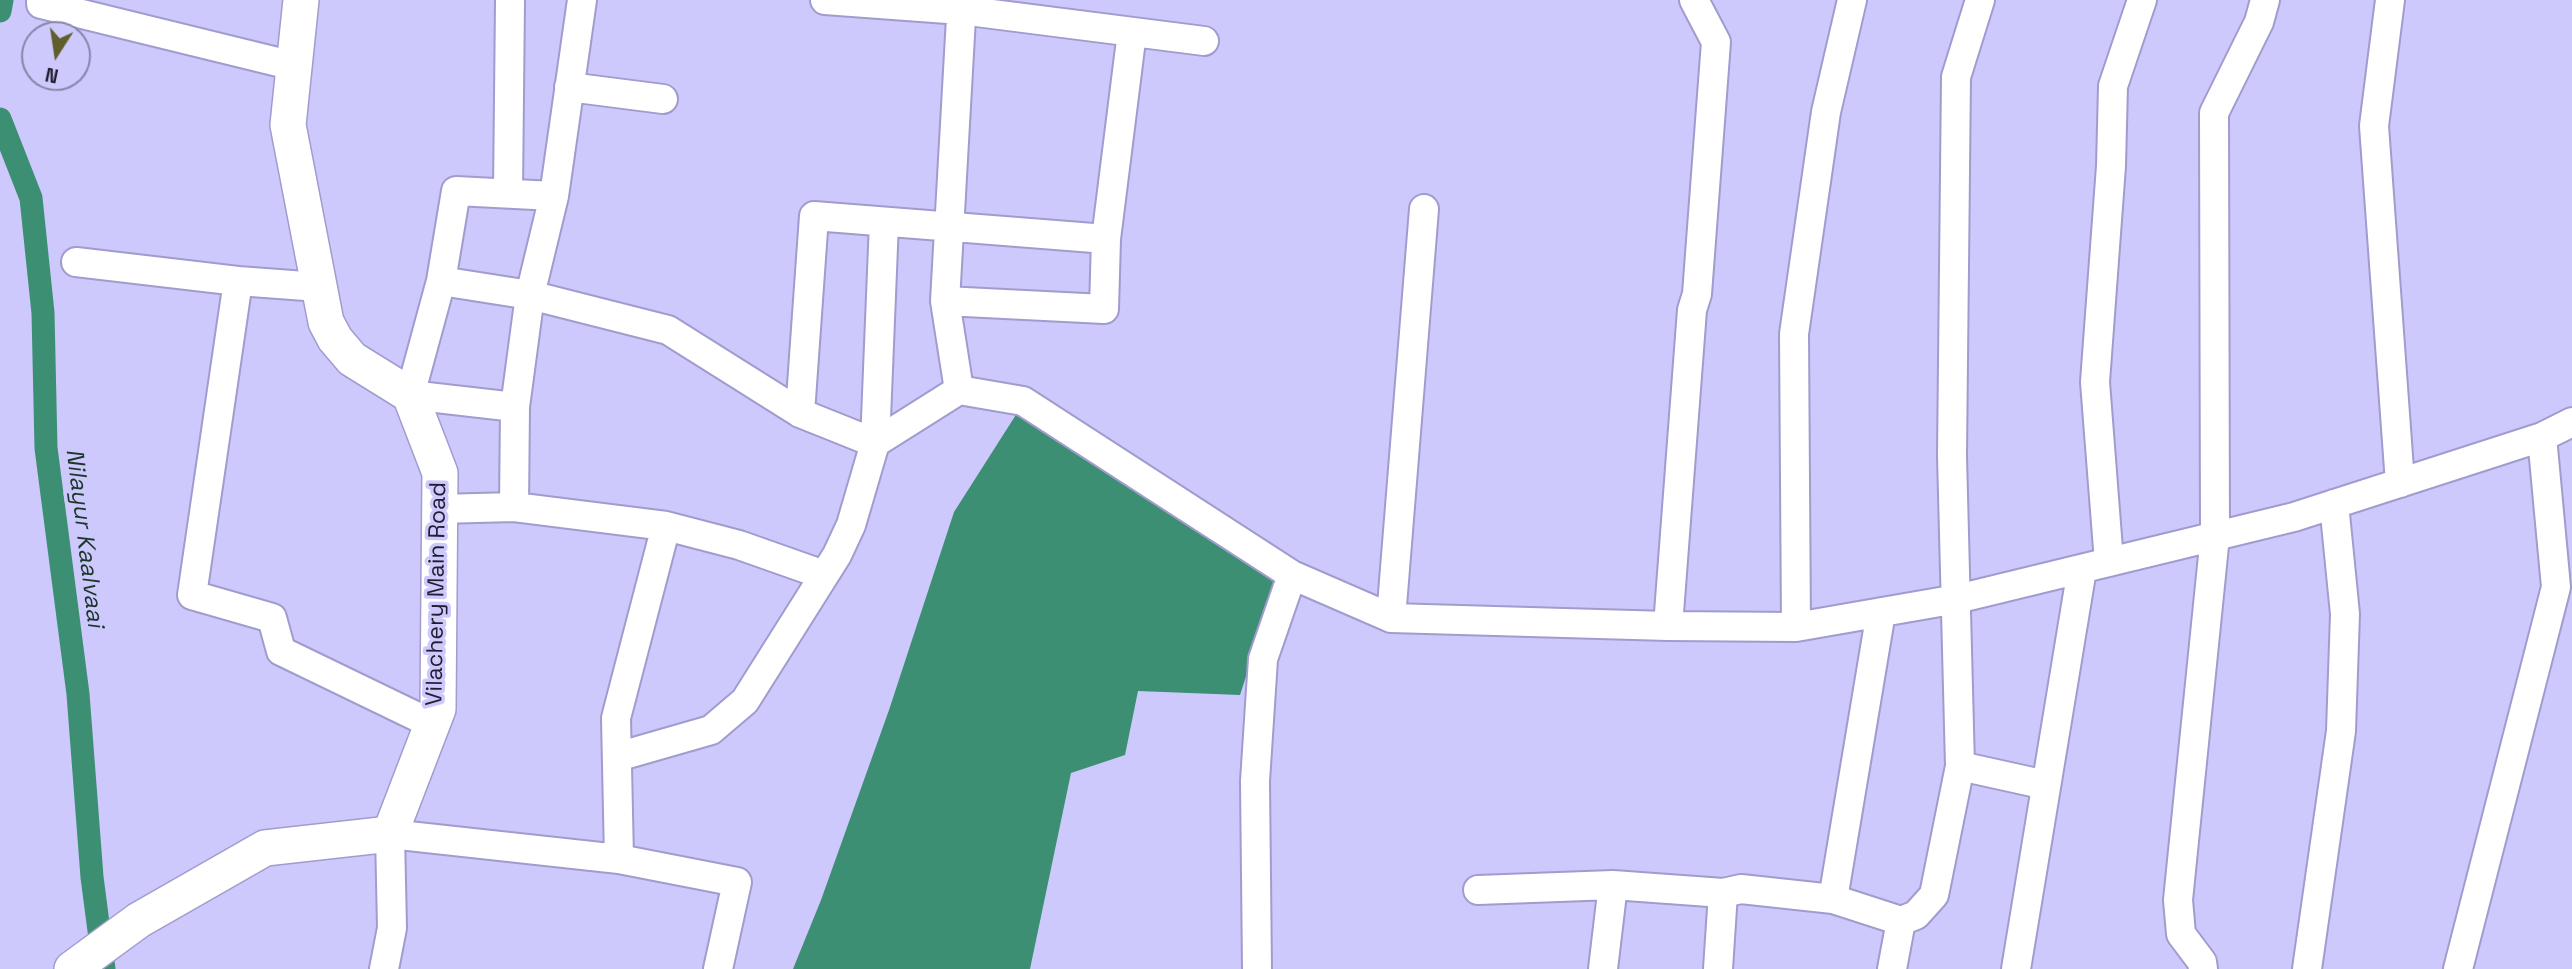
<!DOCTYPE html>
<html>
<head>
<meta charset="utf-8">
<style>
  body { margin:0 }
  #map { position:relative; width:2572px; height:969px; overflow:hidden; background:#cdc9fd; font-family:"Space Grotesk",sans-serif }
  canvas { display:block }
  .north { position:absolute; left:21px; top:21px; width:70px; height:70px; box-sizing:border-box; background:#cdc9fd; border:2px solid #8885ab; border-radius:50%; rotate:192deg; font-size:19px; font-weight:700; line-height:28px; text-align:center; color:#201e31 }
  .north::after { content:''; display:block; margin:auto; width:24px; height:32px; background:#605f2c; clip-path:polygon(50% 0,100% 100%,50% 72%,0 100%) }
</style>
</head>
<body>
<div id="map">
<canvas width="2572" height="969"></canvas>
<div class="north">N</div>
</div>
<script>
const ctx = document.querySelector('canvas').getContext('2d');
ctx.lineJoin = 'round';
function paint(path, color) { ctx.fillStyle = color; ctx.fill(path, 'evenodd'); }
function trace(path, color, width, dash) { ctx.strokeStyle = color; ctx.lineWidth = width; ctx.lineCap = dash ? 'butt' : 'round'; ctx.setLineDash(dash || []); ctx.stroke(path); }
function write(font, color, halo, rows, align = 'center') {
  ctx.font = font + ' "Space Grotesk",sans-serif'; ctx.lineWidth = 7; ctx.setLineDash([]); ctx.textBaseline = 'middle'; ctx.strokeStyle = halo; ctx.fillStyle = color; for (const [text, x, y, turn = 0] of rows) {
    ctx.save(); ctx.translate(x, y); ctx.rotate((+turn || 0) * Math.PI / 180); ctx.textAlign = isNaN(turn) ? turn : align; if (halo) ctx.strokeText(text, 0, 0); ctx.fillText(text, 0, 0); ctx.restore();
  }
}
const water = new Path2D(`
  M1019,410l260,165 -39,120 -102,-4 -13,64 -54,18 -41,196h-237l28,-69 68,-190 65,-198z`);
const canal = new Path2D(`
  M0,11l2,-11
  M0,119l31,79 12,115 3,135 32,246 14,183 12,92`);
const minor = new Path2D(`
  M41,0v4l253,62
  M582,0l-28,196 -24,99 -15,112 -105,-12 31,-114 89,14 138,35 132,83 75,30 84,-53
  M825,0l136,10 243,31
  M962,0l-17,301 14,89 64,11 269,174 99,43 277,8 128,1 161,-28 337,-82 248,-80 30,-15
  M2390,0l-16,126 26,357
  M569,87l94,12
  M508,193l2,-193
  M1106,239l26,-207
  M76,262l162,19 81,6
  M238,281l-46,314 80,23 9,33 151,73
  M441,281l15,-90 98,5
  M800,413l14,-197 292,23 -2,70 -159,-8
  M514,507l1,-100
  M666,526l73,19 85,30
  M2109,562l-14,-180 16,-216 2,-80 29,-86
  M1391,618l33,-409
  M1668,626l24,-316 5,-16 19,-252 -22,-42
  M1796,627l-2,-293 32,-222 26,-112
  M617,757l94,-27 34,-29 92,-146 14,-30 24,-82 9,-221
  M1960,766l86,19
  M619,859l118,23 -19,87
  M1478,890l135,-5 110,8 18,-4 92,10 68,22 15,-6 18,-20 26,-129 -8,-310 4,-379 24,-77
  M1833,899l48,-287
  M384,969l8,-41 -2,-94 229,25 -3,-141 50,-192 -152,-19 -75,2
  M1257,969l-2,-188 8,-122 29,-84
  M1603,969l10,-84
  M1718,969l5,-76
  M1892,969l9,-48
  M2016,969l66,-400
  M2203,969l-1,-7 -21,-28 -3,-34 37,-364 -1,-423 45,-91 6,-22
  M2307,969l34,-238 4,-117 -11,-110
  M2458,969l98,-382 -14,-150`);
const major = new Path2D(`
  M72,969l67,-49 126,-72 125,-14 48,-125 2,-236 -30,-78 -58,-36 -17,-20 -9,-17 -38,-197 13,-125`);
const streetNames = [
  ["Vilachery Main Road",437,594,-89]
];
const waterNames = [
  ["Nilayur Kaalvaai",84,538,83]
];
paint(water, '#3c8f73');
trace(canal, '#3c8f73', 23);
trace(minor, '#a09ccd', 32);
trace(major, '#a09ccd', 38);
trace(minor, '#fff', 28);
trace(major, '#fff', 35);
write('23px', '#201e31', '#cdc9fd', streetNames);
write('italic 24px', '#1c362c', '#cdc9fd', waterNames);
</script>
</body>
</html>
